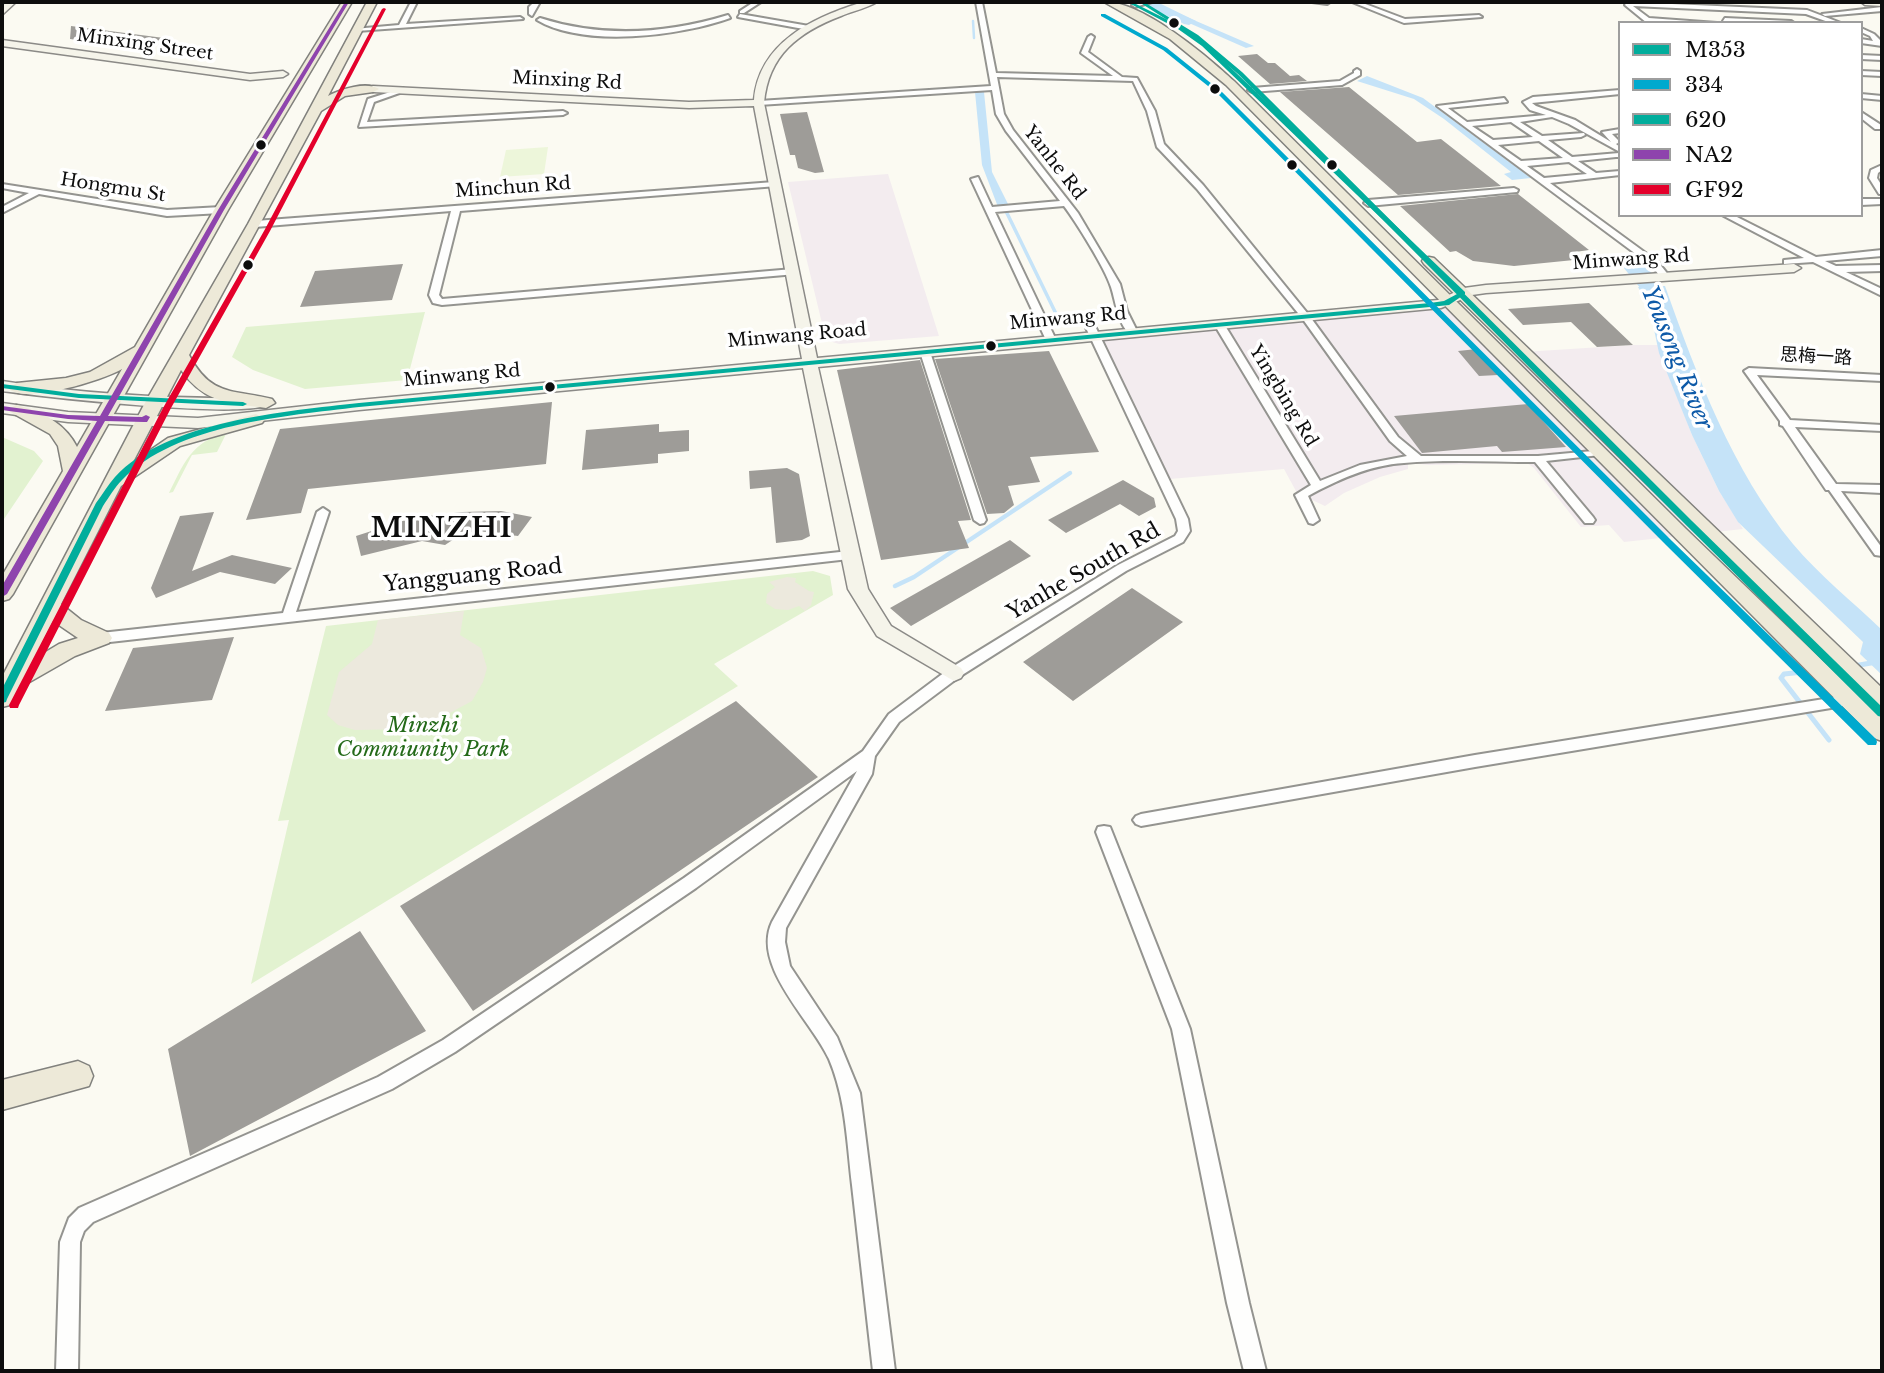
<!DOCTYPE html>
<html>
<head>
<meta charset="utf-8">
<style>
  body { margin:0 }
  #map { position:relative; width:1884px; height:1373px; overflow:hidden; background:#fbfaf2; font-family:"Libre Baskerville",serif }
  canvas { display:block }
  .frame { position:absolute; inset:0; border:4px solid #0d0d0d; pointer-events:none }
  .legend { position:absolute; left:1618px; top:21px; width:245px; height:196px; box-sizing:border-box; background:#fff; border:2px solid #9e9e9e; margin:0; padding:9px 12px; list-style:none; font-size:21px; color:#0d0d0d }
  .legend li { display:flex; align-items:center; gap:14px; height:35px }
  .legend b { width:35px; border:2px solid #9e9e9e }
</style>
</head>
<body>
<div id="map">
<canvas width="1884" height="1373"></canvas>
<div class="frame"></div>
<ul class="legend">
<li><b style="height:9px;background:#01ad9c"></b>M353</li>
<li><b style="height:9px;background:#00a9ce"></b>334</li>
<li><b style="height:9px;background:#01ad9c"></b>620</li>
<li><b style="height:9px;background:#8e44ad"></b>NA2</li>
<li><b style="height:9px;background:#e4002b"></b>GF92</li>
</ul>
</div>
<script>
const ctx = document.querySelector('canvas').getContext('2d');
ctx.lineJoin = 'round';
function paint(path, color) { ctx.fillStyle = color; ctx.fill(path, 'evenodd'); }
function trace(path, color, width, dash) { ctx.strokeStyle = color; ctx.lineWidth = width; ctx.lineCap = dash ? 'butt' : 'round'; ctx.setLineDash(dash || []); ctx.stroke(path); }
function write(font, color, halo, rows, align = 'center') {
  ctx.font = font + ' "Libre Baskerville","Noto Sans SC",serif'; ctx.lineWidth = 7; ctx.setLineDash([]); ctx.textBaseline = 'middle'; ctx.strokeStyle = halo; ctx.fillStyle = color; for (const [text, x, y, turn = 0] of rows) {
    ctx.save(); ctx.translate(x, y); ctx.rotate((+turn || 0) * Math.PI / 180); ctx.textAlign = isNaN(turn) ? turn : align; if (halo) ctx.strokeText(text, 0, 0); ctx.fillText(text, 0, 0); ctx.restore();
  }
}
const industrial = new Path2D(`
  M888,174l51,162 -100,8 -13,-4 -38,-158z
  M1449,305l43,49 141,-9h25l34,90 27,56 24,38 -119,13 -15,-17 -28,2 -47,-59 -7,-5 -98,2 -21,-2v6l-28,8 -36,16 -19,13 -28,-13 -13,-24 -114,10 -68,-141z`);
const green = new Path2D(`
  M425,312l-18,68 -102,9 -52,-19 -21,-13 14,-30z
  M226,434l-9,18 -25,3 -19,37 -4,1c14,-28 23,-53 57,-59z
  M2,437l32,14 9,10 -41,61z
  M813,571l17,5 3,19 -119,69 24,22 -487,298 38,-164 -11,1 48,-195z`);
const pitch = new Path2D(`
  M548,147l-4,27 -44,3 6,-27z`);
const plaza = new Path2D(`
  M787,577l9,1 -1,4 14,9 5,1 -3,13 -6,6 -6,-5 -11,4 -13,-1 -9,-6 1,-9 8,-7 -6,-5z
  M464,611l-4,24 21,13 6,20 -4,14 -11,19 -39,21 -26,7 -52,1 -17,-5 -11,-10 12,-43 33,-28 6,-24z`);
const water = new Path2D(`
  M1148,5h11l95,41 -8,2z
  M1367,76l56,22 108,80 -19,2 -8,-6 7,-2 -67,-53 -30,-20 -57,-18z
  M975,92h9l8,80 17,34 -11,1 -16,-42z
  M1665,286c32,90 67,184 128,258 26,31 60,58 89,86v45l-22,-21 3,-12 -125,-120 -19,-31 -27,-56 -33,-82 -10,-47 -11,-19z`);
const streamFar3 = new Path2D(`
  M973,21l1,17`);
const streamFar2 = new Path2D(`
  M1004,207l57,117`);
const streamFar1 = new Path2D(`
  M895,586l19,-9 156,-104`);
const stream = new Path2D(`
  M1854,666l28,-5
  M1813,671l-29,3 -3,4 48,62`);
const river = new Path2D(`
  M1139,2h18l39,19 -7,4 -5,-1z
  M1629,256c26,6 39,48 48,70l-3,5h-16l-3,-5 -14,-37 -22,-27 3,-4z`);
const building = new Path2D(`
  M71,26l93,12 -25,11 -69,-10z
  M1257,54l11,9h7l15,13 9,-1 8,6 -37,3 -32,-28z
  M1349,87l68,55 24,-3 60,47 -103,9 -118,-103z
  M807,112l17,60 -9,1 -17,-5 -3,-13h-5l-10,-41z
  M1518,194l71,56 -14,2 9,7 -70,7 -41,-5 -17,-10 -6,1 -50,-46z
  M403,264l-11,36 -92,7 15,-36z
  M1589,303l44,42 -36,2 -26,-25 -48,3 -15,-16z
  M1477,349l21,26 -19,1 -21,-25z
  M1049,351l50,101 -69,5 10,25 -32,4 6,19 -10,8 -17,1 -52,-155z
  M920,360l51,160 -13,1 11,27 -88,12 -44,-190z
  M552,402l-6,62 -238,25 -7,24 -55,7 34,-91z
  M1528,404l38,43 -64,5 -5,-6 -75,7 -28,-37z
  M659,424v8l30,-2v21l-31,3v9l-76,7 4,-40z
  M787,468l12,6 11,62 -8,4 -26,3 -5,-56 -21,2 -1,-18z
  M1123,480l31,18 2,9 -17,9 -19,-12 -54,29 -18,-13z
  M501,511l31,6 -14,19 -40,-5 -15,2 -18,12 -23,-4 -61,15 -5,-20 56,-18 50,-6z
  M214,512l-22,59 40,-16 60,13 -17,16 -55,-12 -64,26 -5,-10 29,-72z
  M1010,540l21,16 -120,70 -21,-18z
  M1132,588l51,34 -110,79 -50,-39z
  M234,637l-22,63 -107,11 28,-63z
  M736,701l82,76 -345,234 -73,-105z
  M360,931l66,100 -236,125 -22,-107z`);
const street = new Path2D(`
  M411,2h6l-11,22 114,-7 3,2 -166,12 -3,-2 45,-4z
  M534,2h6l-8,14 -3,-2v-7z
  M754,2h7l-17,11h-4v-2z
  M976,2h6l14,71 117,3 -32,-23 7,-16 3,-2 3,2 -6,15 34,25 15,1 18,33 9,33 39,41 105,129 90,123 23,19h117l66,-6 2,2 -6,3 -54,6 47,56 2,3 -2,3h-8l-50,-61c-43,0 -88,-3 -131,1 -34,2 -67,17 -96,33l11,24 -6,4 -4,-1 -14,-28 16,-10 -97,-161 2,-2 8,2 96,157 40,-16 47,-9 -17,-15 -88,-123 -105,-129 -40,-42 -10,-36 -14,-30 -136,-4 7,37 9,16 65,83 42,71 7,27 11,22 -5,3c-15,-8 -17,-34 -22,-49 -6,-19 -35,-65 -47,-81l-69,6 61,128 -5,3 -5,-3 -75,-161 7,-2 14,30 68,-6 -54,-70 -10,-17 -4,-24 -233,15 -4,-2 4,-2 232,-15z
  M1142,2h10l-17,5 -3,-2z
  M1312,2h18l-3,2z
  M1352,2h8l45,17 74,-4 3,2 -78,6z
  M1627,2l180,8 34,13h-10l-25,-9 -173,-8 16,12 68,5h-70l-22,-18z
  M1882,7v4l-57,5 -3,-2z
  M740,14l69,12 3,2 -3,2 -71,-13z
  M728,15l2,3c-50,18 -146,30 -193,2l3,-2c63,20 125,16 188,-3z
  M1725,18l66,3 3,2 -71,-2z
  M1861,28l13,6 8,8v4l-21,-3v-4l12,2 -3,-5 -9,-4z
  M1861,55l21,1v4l-21,-1z
  M1357,69l3,2v4l-18,10 -90,7 -4,-2 4,-2 88,-7 14,-8v-2z
  M1861,71l21,1v4l-21,-1z
  M403,88l2,3 -31,11 -7,20 196,-11 4,2 -4,2 -204,12 9,-28z
  M1620,90v4l-88,9 4,3 39,14 36,22 -9,-10 18,-3v4l-8,1 8,8 -4,2 4,3v5l-51,-28 -17,-7 -32,5 22,14 42,-3 1,2 -4,2 -33,3 24,17 47,-4v4h-3l-38,4 18,12 24,-2v4l-70,8 108,79 12,15 -5,3 -3,-1 -10,-13 -215,-160 67,-8 3,4 -59,6 19,14 79,-7 -16,-5 -7,-8 10,-5zM1511,122l22,15 -40,3 -21,-14zM1539,141l24,17 -42,3 -23,-16zM1569,162l18,12 -43,4 -17,-12z
  M1861,94l21,2v4l-21,-2z
  M1861,112l20,13v4h-6l-14,-11z
  M1882,165v5l-4,3 -1,5 5,8v8h-3l-10,-16 2,-8z
  M774,182h3v4l-317,25 -21,84 3,4 351,-30 3,1v4l-354,31 -9,-2 -4,-8 22,-84 -196,16 -4,-3 4,-3z
  M2,184l165,26 54,-3 4,3 -4,3 -54,3 -128,-22 -37,19v-6l27,-14 -27,-5z
  M1514,188l4,2 -1,2 -149,14 -4,-3 4,-3z
  M1861,199h21v5l-21,1z
  M1722,215h11l83,42 66,-7v6l-57,5 11,5 46,-1v6l-36,1 36,17v7l-69,-34 -29,2v-4l20,-2z
  M1088,326l8,2 92,191 2,12 -7,11 -57,29 -167,106 -60,45 -24,34 -3,18 -86,154 -1,14 5,24 47,71 23,56 35,278h-22c-7,-62 -14,-124 -21,-186 -5,-42 -6,-86 -23,-126 -17,-38 -78,-93 -57,-137l85,-151 -161,117 -241,164 -63,37 -299,133 -9,9 -4,11 -2,129h-22l4,-129 9,-24 10,-10 299,-131 65,-37 241,-162 179,-127 26,-37 60,-45 169,-104 57,-29 3,-5 -2,-12 -90,-191z
  M925,349l5,3 56,168 -2,3 -4,1 -6,-4 -54,-168z
  M1749,368l133,7v6l-125,-6 33,45 92,5v6l-87,-4 41,57 46,1v8l-41,-2 41,57v8l-7,-1 -46,-65h-3l-43,-64 -3,-1v-4l-36,-50z
  M323,508l6,4 -33,100 553,-61 6,4 -6,4 -748,84 -7,-5 7,-5 182,-20 34,-101z
  M1849,695l7,5 -7,5 -374,62 -334,59 -5,-2 -3,-4 3,-4 5,-2 334,-59z
  M1104,826l6,1 2,5 78,197 59,274 17,68h-22l-17,-68 -55,-274 -76,-197 2,-5z`);
const secondary = new Path2D(`
  M6,2h10l-14,13v-8z
  M863,2h14c-10,6 -24,9 -36,14 -42,16 -73,39 -77,87l53,255 621,-58 26,-12 22,-3 308,-21 7,4 -7,4 -308,21 -14,2 -31,13 -623,59 50,222 23,37 70,42 3,5 -3,5 -7,3 -77,-45 -29,-47 -45,-221 -444,42 -161,18 -130,-6 -66,-9v-10l66,9 130,6 161,-18 443,-41 -48,-253 -65,2 -316,-16 -5,-3 5,-3 316,16 65,-2c5,-58 60,-83 109,-98z
  M1861,2h21v4l-17,-1z
  M2,40l248,34 33,-3 5,3 -5,3 -33,3 -248,-34z
  M2,381c87,14 173,18 261,17l8,5c-18,18 -233,-7 -269,-12z`);
const primary = new Path2D(`
  M342,2h10l-124,208 -215,384 -4,5 -7,2v-25l61,-105 -5,-25 -8,-12 -43,-24 9,-5c25,6 49,18 61,42l45,-78c-19,11 -98,36 -114,19l9,-5 49,-5 24,-6 45,-25 79,-137z
  M367,2h10l-49,94c12,-7 39,-15 51,-7l-6,3 -28,4 -24,15 -132,244c22,42 43,34 83,44l3,4 -9,5c-37,-5 -62,-5 -85,-38l-48,92 35,-24 88,-24 9,5 -3,4 -82,23 -59,40 -60,118 20,16 28,13 3,5 -3,5 -34,13 -56,32 -9,17 -8,2v-30l144,-276 102,-177zM53,621l25,17 -19,6 -25,15z
  M1104,2c37,-2 103,54 130,79l452,448 196,189v23l-8,-3 -648,-653 -56,-46z
  M1429,257l5,1 448,430v22l-8,-2 -450,-444 -2,-3 2,-3z
  M78,1061l11,5 4,10 -4,10 -87,24v-30z`);
const bus1 = new Path2D(`
  M1127,2h5l50,25 24,17 259,248v2l-16,11 -19,2 -1071,100c-73,9 -183,17 -237,73 -7,7 -13,17 -19,26l-96,193 -1,3 -4,1v-14l94,-186c6,-8 12,-18 19,-26 51,-56 172,-66 244,-74l1071,-100 14,-2 15,-8 -257,-247 -24,-17z
  M2,384l77,10 164,8 4,2 -4,2 -164,-8 -77,-10z`);
const bus2 = new Path2D(`
  M1101,14h4l62,34 55,44 450,449 204,198 1,3 -1,3h-8l-202,-200 -448,-451 -55,-44 -62,-34z`);
const bus3 = new Path2D(`
  M1139,2h5l54,33 44,37 450,449 190,186v10l-4,-1 -192,-191 -448,-451 -44,-37z`);
const bus4 = new Path2D(`
  M345,2h4l-125,208 -116,206 34,1 4,-2 4,2 -3,5h-3l-39,-1 -98,173 -5,3v-11l95,-165 -29,-2 -66,-9v-4l66,9 32,1 118,-206z`);
const bus5 = new Path2D(`
  M384,8l2,1 -116,222 -99,177 -152,297 -1,3h-8l-1,-3 154,-297 101,-177 118,-222z`);
const markers = [
  [1174,23,6,"#0d0d0d"],
  [1215,89,6,"#0d0d0d"],
  [261,145,6,"#0d0d0d"],
  [1292,165,6,"#0d0d0d"],
  [1332,165,6,"#0d0d0d"],
  [248,265,6,"#0d0d0d"],
  [991,346,6,"#0d0d0d"],
  [550,387,6,"#0d0d0d"]
];
const farStreetnames = [
  ["Minxing Street",145,45,8],
  ["Minxing Rd",567,81,3],
  ["Yanhe Rd",1054,163,52],
  ["Hongmu St",113,188,9],
  ["Minchun Rd",513,188,-4],
  ["Minwang Rd",1631,260,-4],
  ["Minwang Rd",1068,319,-5],
  ["Minwang Road",797,336,-5],
  ["思梅一路",1816,357,3],
  ["Minwang Rd",462,376,-5],
  ["Yingbing Rd",1283,396,59]
];
const streetNames = [
  ["Yanhe South Rd",1084,572,-30],
  ["Yangguang Road",473,576,-6]
];
const parkNames = [
  ["Minzhi",423,726],
  ["Commiunity Park",423,750]
];
const waterNames = [
  ["Yousong River",1676,358,68]
];
const districtNames = [
  ["MINZHI",442,529]
];
paint(industrial, '#f3ecef');
paint(green, '#e2f2d0');
paint(pitch, '#edf6da');
paint(plaza, '#ece9dd');
paint(water, '#c5e3f8');
trace(streamFar3, '#c5e3f8', 2.5);
trace(streamFar2, '#c5e3f8', 3.5);
trace(streamFar1, '#c5e3f8', 4.5);
trace(stream, '#c5e3f8', 5);
paint(river, '#c5e3f8');
paint(building, '#9e9c98');
trace(street, '#949490', 4);
trace(secondary, '#8b8a87', 3);
trace(primary, '#81817d', 3);
paint(street, '#fefefd');
paint(secondary, '#f5f4ea');
paint(primary, '#ede9d8');
paint(bus1, '#01ad9c');
paint(bus2, '#00a9ce');
paint(bus3, '#01ad9c');
paint(bus4, '#8e44ad');
paint(bus5, '#e4002b');
for (const [x, y, r, color] of markers) { const dot = new Path2D(); dot.arc(x, y, r, 0, 2 * Math.PI); ctx.fillStyle = color; ctx.fill(dot); trace(dot, '#fff', 2.5); }
write('18px', '#0d0d0d', '#fff', farStreetnames);
write('21px', '#0d0d0d', '#fff', streetNames);
write('italic 21px', '#246a19', '#fff', parkNames);
write('italic 23px', '#0e5aa8', '#fff', waterNames);
ctx.letterSpacing = '2px';
write('bold 28px', '#0d0d0d', '#fff', districtNames);
ctx.letterSpacing = '0px';
</script>
</body>
</html>
